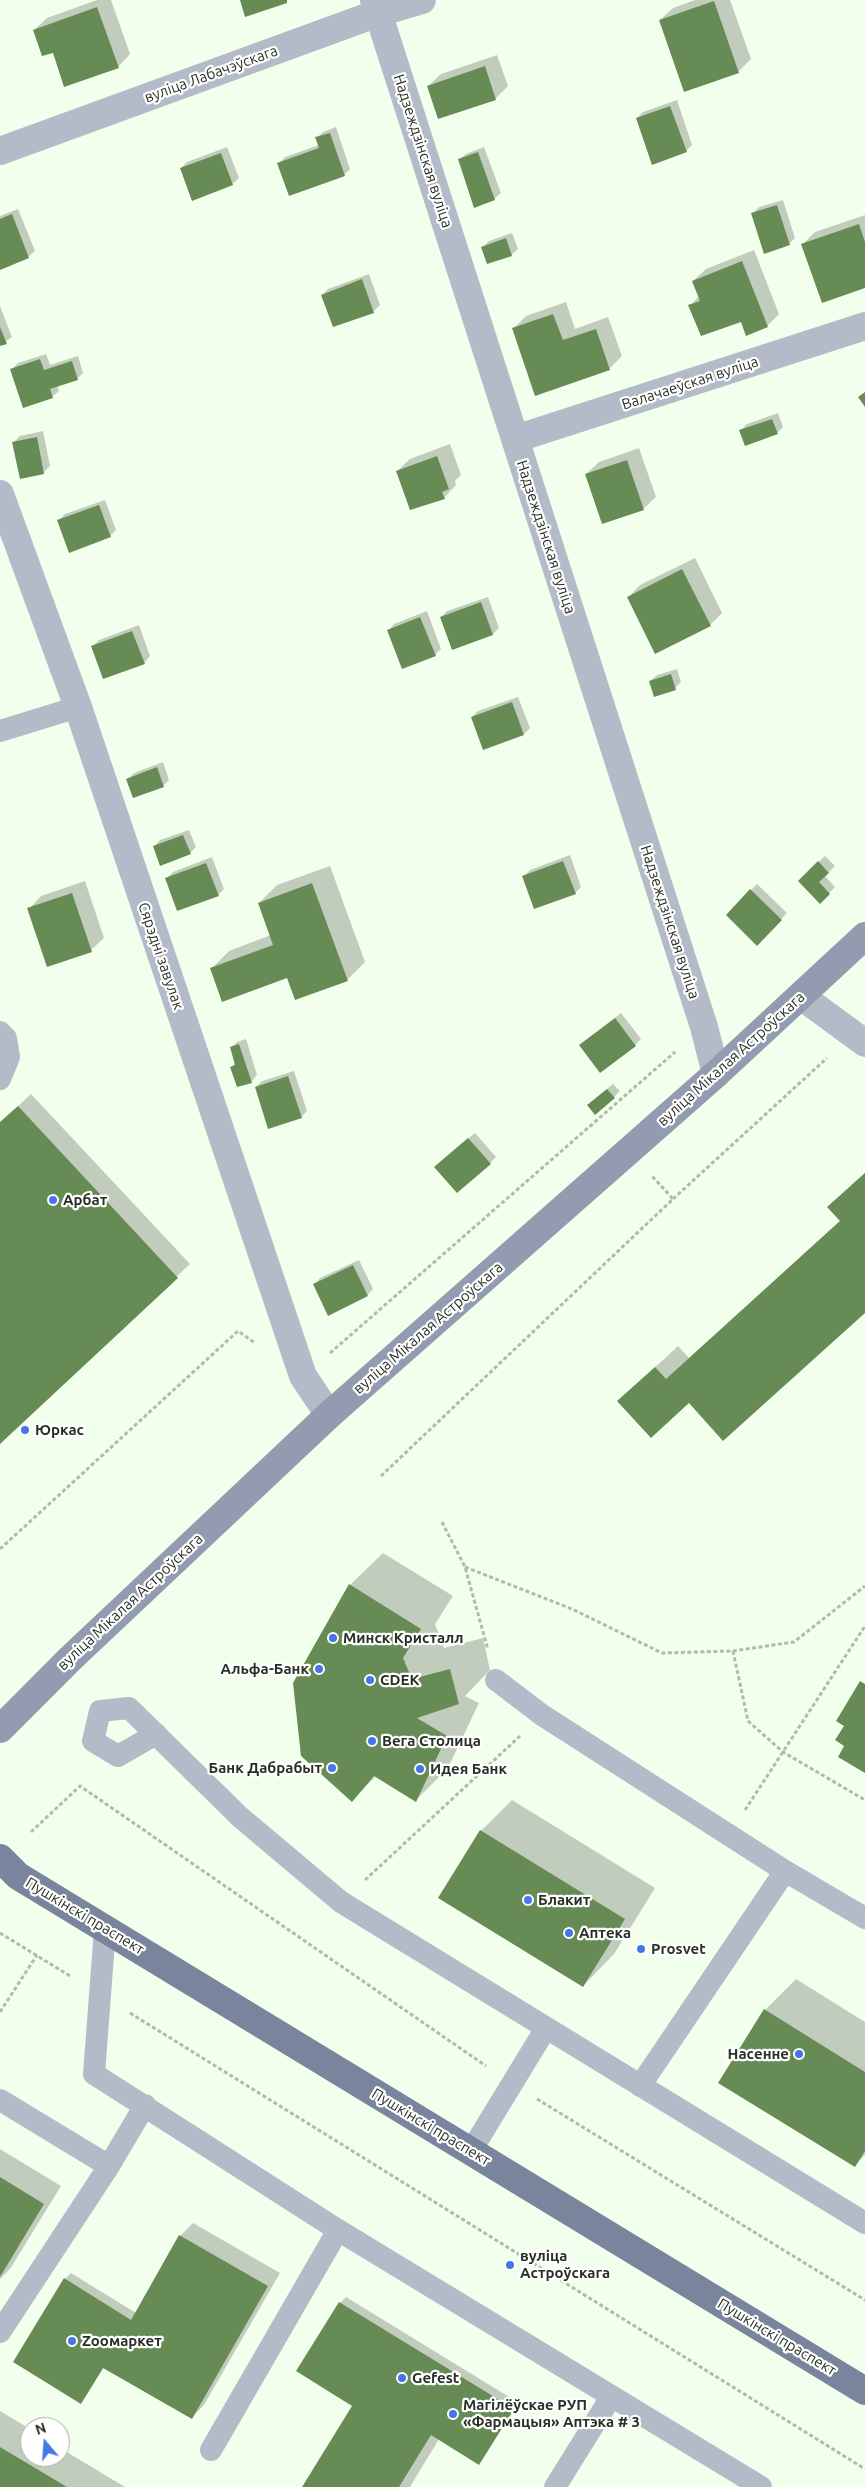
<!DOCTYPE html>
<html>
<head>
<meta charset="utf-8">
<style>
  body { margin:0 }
  #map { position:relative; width:865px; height:2487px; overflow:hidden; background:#f3ffed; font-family:Ubuntu,sans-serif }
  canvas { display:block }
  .north { position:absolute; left:20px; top:2417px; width:50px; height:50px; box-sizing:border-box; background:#fff; border:1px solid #a9aca7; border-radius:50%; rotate:342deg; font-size:14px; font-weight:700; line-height:20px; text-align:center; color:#282f24 }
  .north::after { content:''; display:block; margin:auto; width:18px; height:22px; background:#4675e6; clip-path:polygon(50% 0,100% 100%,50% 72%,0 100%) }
</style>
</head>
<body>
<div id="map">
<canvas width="865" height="2487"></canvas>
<div class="north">N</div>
</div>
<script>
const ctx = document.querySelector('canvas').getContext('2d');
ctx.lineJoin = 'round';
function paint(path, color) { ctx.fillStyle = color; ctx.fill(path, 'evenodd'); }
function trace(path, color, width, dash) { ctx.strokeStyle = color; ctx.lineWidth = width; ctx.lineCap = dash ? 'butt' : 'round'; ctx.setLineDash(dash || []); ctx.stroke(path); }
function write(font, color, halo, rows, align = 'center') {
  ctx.font = font + ' Ubuntu,sans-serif'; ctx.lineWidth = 4.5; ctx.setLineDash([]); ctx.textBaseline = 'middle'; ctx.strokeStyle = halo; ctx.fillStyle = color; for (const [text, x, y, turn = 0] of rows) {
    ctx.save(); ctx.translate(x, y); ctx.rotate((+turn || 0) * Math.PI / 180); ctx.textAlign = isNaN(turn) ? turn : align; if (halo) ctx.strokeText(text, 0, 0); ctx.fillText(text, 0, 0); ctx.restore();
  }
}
const shadow = new Path2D(`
  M97,0h14l19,54 -12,13 -84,-37 13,-12z
  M695,0h35l21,59 -13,13 -78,-52 13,-12z
  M497,55l11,31 -13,13 -67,-13 13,-12z
  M677,100l15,45 -6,6 -49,-33 6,-6z
  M336,127l14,42 -6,6 -65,-12 6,-6 34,-12 -2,-7 6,-6z
  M227,147l12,31 -7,6 -51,-16 6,-6z
  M484,147l17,46 -7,6 -35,-39 7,-6z
  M783,200l12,38 -6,6 -36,-31 6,-6z
  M18,209l17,42 -7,6 -28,12v-53z
  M865,215v72l-63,-42 13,-13z
  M512,233l6,16 -7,6 -28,-8 6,-6z
  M754,250l25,64 -12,12 -77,-20 9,-10 -6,-15 13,-12z
  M369,274l11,31 -6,6 -41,15 -11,-31 6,-6z
  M566,302l9,27 33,-12 14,39 -13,13 -95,-41 12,-12z
  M0,306l12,31 -12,8z
  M46,354l4,11 28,-9 5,17 -6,6 -20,7 2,5 -7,6 -40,-28 6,-6z
  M778,413l5,14 -6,6 -36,-3 6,-6z
  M43,431l7,35 -6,6 -30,-30 6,-6z
  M450,444l11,31 -6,6 1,4 -12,13 -47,-27 13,-12z
  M639,448l17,49 -13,12 -57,-35 13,-12z
  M105,500l11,30 -6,6 -51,-16 6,-6z
  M695,558l27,55 -12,12 -82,-27 12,-13z
  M488,597l11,31 -6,6 -40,15 -12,-32 6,-6z
  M427,611l14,38 -6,6 -47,-24 6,-7z
  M139,625l11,31 -6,7 -51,-17 6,-6z
  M677,669l4,13 -6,6 -25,-7 7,-6z
  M518,697l12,31 -6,6 -52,-17 6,-6z
  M163,762l6,18 -6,6 -35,-7 6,-6z
  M189,830l7,17 -6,6 -36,-6 6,-7z
  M570,855l11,32 -6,6 -51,-17 6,-6z
  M825,856l10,10 -10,10 10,11 -15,15 -21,-21z
  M212,857l12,32 -6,6 -51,-17 6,-6z
  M330,866l35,96 -18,18 -136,-11 18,-18 42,-16 -12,-32 18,-18z
  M85,881l19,57 -13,12 -62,-41 12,-13z
  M757,884l30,29 -30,31 -30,-29z
  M621,1013l20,26 -6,6h-54z
  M246,1039l11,36 -6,7 -19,-15 4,-4 -5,-15 6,-6z
  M294,1071l13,40 -6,6 -45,-30 6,-6z
  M613,1084l7,7 -6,6 -19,2z
  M31,1094l159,170 -190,178v-319z
  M475,1133l21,24 -6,6 -48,-2z
  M865,1173v138l-246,90 59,-55 11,12 152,-138 10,-35z
  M359,1260l14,29 -6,6 -53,-10 6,-7z
  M383,1553l70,43 -18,28 9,24 39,-10 7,32 -25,26 14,7 -31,65 -32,32 -40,-24 -24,24 -2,-215z
  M512,1800l143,88 -41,66 -31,32 -102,-155z
  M796,1979l69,43v133l-10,10 -90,-155z
  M0,2149l61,37 -51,83 -10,10z
  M193,2223l87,50 -76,132 -12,12 -88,-50 -23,36 -16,-124 6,-6 65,40 44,-77z
  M346,2297l173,106 -40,60 -40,-24 -29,48h-107l51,-82 -56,-34 42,-68z
  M0,2411l30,18v28h30v-9l65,39h-125z`);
const building = new Path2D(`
  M240,0h47v3l-42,14z
  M714,1l25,72 -55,19 -25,-72z
  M97,7l22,61 -55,19 -11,-34 -11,3 -9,-26z
  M485,66l11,34 -58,19 -11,-33z
  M670,106l17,46 -35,13 -16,-47z
  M330,133l15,43 -56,20 -12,-33 42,-15 -4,-11z
  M478,152l17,48 -21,8 -16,-49z
  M221,153l12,32 -41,16 -12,-33z
  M777,205l13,40 -26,9 -13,-41z
  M12,214l17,44 -29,12v-51z
  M859,224l6,18v46l-43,15 -21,-59z
  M506,238l6,18 -25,8 -6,-17z
  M742,261l26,66 -22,9 -5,-14 -40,14 -13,-31 12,-4 -8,-20z
  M362,279l12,34 -41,14 -12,-32z
  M553,314l10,26 33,-11 14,41 -75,26 -23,-68z
  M0,327l7,17 -7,2z
  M40,359l4,11 28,-9 6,19 -28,9 3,9 -30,10 -13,-39z
  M865,392v15l-7,-10z
  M772,419l6,15 -33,12 -6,-16z
  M37,437l7,37 -24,5 -8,-37z
  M437,456l12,33 -7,3 3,7 -35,11 -14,-39z
  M627,460l17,50 -42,14 -17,-50z
  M99,505l12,32 -42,16 -12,-33z
  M682,569l29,57 -56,28 -28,-57z
  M481,602l12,33 -41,15 -12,-33z
  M420,617l16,39 -34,13 -15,-39z
  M132,631l13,33 -42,15 -12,-33z
  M671,674l5,16 -22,7 -5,-16z
  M512,702l12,33 -41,15 -12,-33z
  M157,767l7,20 -31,11 -7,-19z
  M183,835l8,19 -31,12 -7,-20z
  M563,861l13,33 -42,15 -12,-33z
  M818,861l11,12 -10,9 11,12 -10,10 -22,-23z
  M206,863l13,33 -42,15 -12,-33z
  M312,883l36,98 -53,19 -8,-22 -65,24 -12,-34 63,-23 -15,-42z
  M750,889l32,31 -25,26 -31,-31z
  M72,893l20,59 -45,15 -20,-59z
  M615,1018l21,28 -36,27 -21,-28z
  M239,1044l13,39 -15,4 -7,-20 5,-2 -5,-18z
  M288,1076l14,42 -34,11 -13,-42z
  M607,1089l8,9 -20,17 -8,-10z
  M18,1106l160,172 -178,166v-322z
  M468,1138l23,26 -34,29 -23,-26z
  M865,1173v140l-142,128 -34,-38 -38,35 -34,-37 38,-34 11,12 174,-158 -13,-14z
  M353,1265l15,31 -40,20 -15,-32z
  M349,1584l72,45 -18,29 9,21 38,-10 9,35 -42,14 30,18 -31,66 -42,-26 -22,26 -51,-46 -8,-73z
  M860,1681l5,3v89l-27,-16 6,-11 -9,-6 9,-14 -8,-5z
  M480,1830l145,89 -42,68 -145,-89z
  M764,2009l101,63v79l-10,16 -137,-84z
  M0,2177l44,27 -44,73z
  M179,2235l89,51 -76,133 -89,-51 -22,36 -68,-42 51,-84 67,42z
  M339,2302l175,107 -35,56 -48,-30 -32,52h-97l50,-81 -56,-35z
  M0,2447l67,40h-67z`);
const path = new Path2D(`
  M673,1199l154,-141
  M330,1353l345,-301
  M381,1476l292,-277 -21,-23
  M442,1522l23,45 23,83
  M0,1549l238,-218 17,12
  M465,1567l107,42 90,44 71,-2 61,-9 71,-56
  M733,1651l15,70 35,31 82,48
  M745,1810l120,-184
  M31,1832l49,-46 406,280
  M365,1880l155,-144
  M0,1933l70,43
  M0,2012l37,-57
  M130,2013l735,456
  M537,2099l328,201`);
const service = new Path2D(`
  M0,731l78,-24
  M0,1032l6,6 3,19 -9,22
  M496,1680l46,35 243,156 80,47
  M156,1734l-38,22 -25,-15 7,-30 29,-3 111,109 101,85 524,321
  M105,1929l-11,145 244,156 423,257
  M640,2086l145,-215
  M0,2100l109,66
  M471,2151l75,-123
  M0,2332l109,-166 36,-61
  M211,2450l127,-220
  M555,2487l56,-90`);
const minor = new Path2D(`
  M374,0l330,1027 12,47
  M0,151l378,-138 44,-13
  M515,439l350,-113
  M0,494l78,213 225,669 26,39
  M801,996l64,47`);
const secondary = new Path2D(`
  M0,1729l71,-71 258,-243 387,-341 149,-138`);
const primary = new Path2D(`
  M0,1858l18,18 847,515`);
const markers = [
  [53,1200,5,"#4675e6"],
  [25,1430,5,"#4675e6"],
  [333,1638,5,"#4675e6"],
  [319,1669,5,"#4675e6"],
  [370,1680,5,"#4675e6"],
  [372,1741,5,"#4675e6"],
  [332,1768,5,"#4675e6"],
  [420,1769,5,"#4675e6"],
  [528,1900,5,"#4675e6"],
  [569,1933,5,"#4675e6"],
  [641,1949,5,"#4675e6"],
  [799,2054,5,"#4675e6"],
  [510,2265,5,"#4675e6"],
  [72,2341,5,"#4675e6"],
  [402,2378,5,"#4675e6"],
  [453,2414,5,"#4675e6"]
];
const streetNames = [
  ["вуліца Лабачэўскага",211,74,-20],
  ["Надзеждзінская вуліца",423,151,72],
  ["Валачаеўская вуліца",690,383,-18],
  ["Надзеждзінская вуліца",546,537,72],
  ["Надзеждзінская вуліца",670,922,72],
  ["Сярэдні завулак",161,956,71],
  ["вуліца Мікалая Астроўскага",731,1059,-42],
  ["вуліца Мікалая Астроўскага",428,1328,-41],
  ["вуліца Мікалая Астроўскага",130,1602,-43],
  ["Пушкінскі праспект",85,1916,31],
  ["Пушкінскі праспект",431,2127,31],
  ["Пушкінскі праспект",777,2337,31]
];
const poiNames = [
  ["Арбат",63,1200],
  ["Юркас",35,1430],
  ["Минск Кристалл",343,1638],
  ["Альфа-Банк",309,1669,"right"],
  ["CDEK",380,1680],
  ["Вега Столица",382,1741],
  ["Банк Дабрабыт",322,1768,"right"],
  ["Идея Банк",430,1769],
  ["Блакит",538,1900],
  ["Аптека",579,1933],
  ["Prosvet",651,1949],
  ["Насенне",789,2054,"right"],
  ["вуліца",520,2256],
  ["Астроўскага",520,2273],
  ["Zooмаркет",82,2341],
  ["Gefest",412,2378],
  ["Магілёўскае РУП",463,2405],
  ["«Фармацыя» Аптэка # 3",463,2422]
];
paint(shadow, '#0003');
paint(building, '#678b55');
trace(path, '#b0bbab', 3, [4, 2.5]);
trace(service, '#b4bbc8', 22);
trace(minor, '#b4bbc8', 28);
trace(secondary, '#929baf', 28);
trace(primary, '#79859d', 28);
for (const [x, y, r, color] of markers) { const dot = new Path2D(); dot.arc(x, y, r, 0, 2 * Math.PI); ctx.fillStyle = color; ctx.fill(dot); trace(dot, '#fff', 2); }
write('15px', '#282f24', '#fff', streetNames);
write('bold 15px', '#282f24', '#fff', poiNames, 'left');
</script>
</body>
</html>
